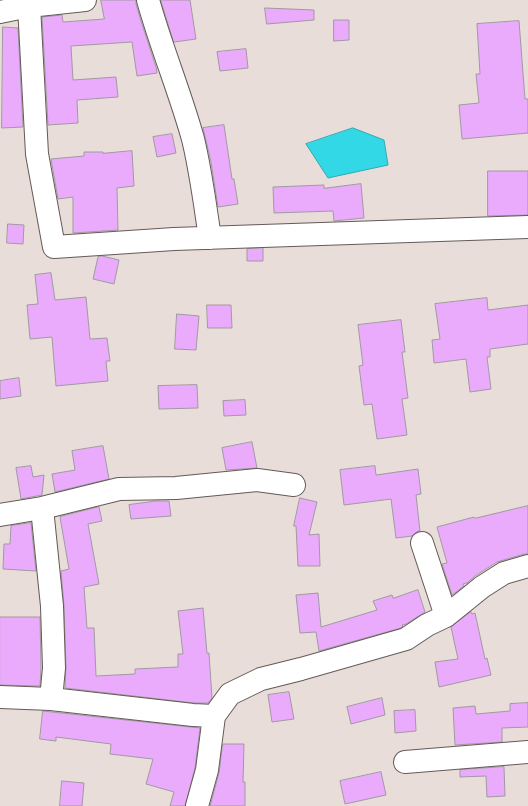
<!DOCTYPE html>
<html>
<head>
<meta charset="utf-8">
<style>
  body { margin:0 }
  canvas { display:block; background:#e9ddd9 }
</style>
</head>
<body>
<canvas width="528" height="806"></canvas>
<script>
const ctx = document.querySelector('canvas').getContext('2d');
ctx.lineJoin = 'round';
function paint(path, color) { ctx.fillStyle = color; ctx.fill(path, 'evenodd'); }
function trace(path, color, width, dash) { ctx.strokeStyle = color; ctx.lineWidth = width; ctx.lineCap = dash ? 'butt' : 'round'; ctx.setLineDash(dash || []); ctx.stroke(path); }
const water = new Path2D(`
  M353,128l31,12 4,25 -60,13 -22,-34z`);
const building = new Path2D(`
  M101,0h35v4l5,17 15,46 1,6 -20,3 -5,-34 -61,4 2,34 43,-3 2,20 -41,3 1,23 -30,2 -6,-108 20,-2 1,7 41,-3z
  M161,0h29l6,39 -22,3z
  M265,8l49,2v10l-47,4z
  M334,20h15v20l-15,1z
  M519,21l6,78h3v34l-66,6 -3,-34 20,-2 -3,-29h4l-3,-50z
  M3,27l15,1 5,99 -21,1z
  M246,49l2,19 -28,3 -3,-19z
  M224,125l8,54h2l4,25 -20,3 -7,-45 -8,-34z
  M172,134l4,19 -19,4 -4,-20z
  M132,151l2,35 -17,2 1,42 -45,3v-36l-15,2 -7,-40 33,-3v-4h19v1z
  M488,171h40v44l-40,1z
  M361,184l3,34 -30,3 -1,-10 -59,2 -1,-26 51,-2v3z
  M8,224l16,1 -1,19 -16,-1z
  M263,248v13h-16v-12z
  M102,256l17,4 -5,24 -21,-5 5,-22z
  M51,273l4,27 31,-3 4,42 17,-1 3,23h-4l2,20 -52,5 -4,-49 -22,2 -3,-34 11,-1 -3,-29z
  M487,298l1,12 40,-5v39l-38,5v8h-3l4,32 -21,3 -4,-33 -32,4 -2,-23 8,-1 -5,-35z
  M207,305h24l1,23h-24z
  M177,314l22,2 -3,34 -21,-1z
  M401,320l4,32h-3l6,46 -6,1 5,36 -30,4 -5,-35 -8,1 -5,-39 4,-1 -5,-40z
  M19,378l2,18 -21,3v-18z
  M197,385l1,23 -39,1 -1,-23z
  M245,400l1,15 -22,1 -1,-15z
  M252,442l5,26 -31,2 -4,-22z
  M103,446l6,33 -54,13 -3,-18 23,-4 -3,-19z
  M31,466l2,11 11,-2 -2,20 -21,4 -5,-31z
  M375,466l1,9 42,-6 3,25 -5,1 4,36h-2l-6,5 -16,2 -5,-39 -47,6 -4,-35z
  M300,498l17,4 -8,33 10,-1 1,32h-22l-2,-40h-2z
  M156,501h13l2,15 -40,3 -2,-14z
  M528,506v48h-4l-27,8 -22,14 -8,7 -4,1 1,2 -12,9 -10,-31 5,-1 -10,-36 37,-10 1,1z
  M99,507l3,14 -14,3 11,60 -15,3 3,41h7l2,48 39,-2v-5l43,-2v-13h5l-5,-43 25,-3 4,45h2l3,45 -4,5h-14l-129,-15 1,-20 -2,-62 -3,-35 8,-2 -9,-52z
  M31,523l5,48 -33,-2 1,-25h6l1,-18z
  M418,590l7,22 -19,12 -4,1 1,1 -2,2 -82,23 -3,-19 -16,1 -4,-38 22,-2 3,34 56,-17 -4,-9 19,-6 1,3z
  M471,612l1,2 3,-1 10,46 2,-1 4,17 -52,12 -4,-25 23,-3 -7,-32z
  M0,617h40l1,51 -1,18 -40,-1z
  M289,692l5,27 -22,3 -4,-27z
  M382,698l3,17 -34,9 -4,-17z
  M528,703v24l-26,1v14l-47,3 -2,-37 22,-2 1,8 34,-3v-7z
  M415,710l1,21 -21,2 -1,-22z
  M43,711l157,17 -5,40 -10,38h-15l4,-14 -28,-8 7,-25 -43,-5 1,-10 -55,-7v4l-16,-2z
  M223,744h21l-1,38h2v24h-35l9,-33z
  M504,767l1,29 -18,1 -1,-21 -26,1v-7z
  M381,772l5,23 -41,9 -5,-23z
  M62,781l22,2 -2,23h-22z`);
const street = new Path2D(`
  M148,0c13,47 32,92 45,139 8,33 12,66 17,99
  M29,6l8,148 17,93 120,-8 354,-12
  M0,12l29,-6 56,-6
  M42,508l10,98 2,62 -3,31
  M0,515l42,-7 77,-19 57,-1 81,-8 37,5
  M422,543l24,73
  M0,697l51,2 142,16 21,1 16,-22 31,-15 40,-10 105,-30 21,-14 19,-9 15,-12 21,-17 22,-14 24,-7
  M405,762l123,-10
  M197,806l10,-36 7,-54`);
paint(water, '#33d8e7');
trace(water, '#35a7b1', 1);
paint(building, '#eaabfc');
trace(building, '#a099a2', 1);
trace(street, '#645a57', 24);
trace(street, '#fff', 22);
</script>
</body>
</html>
